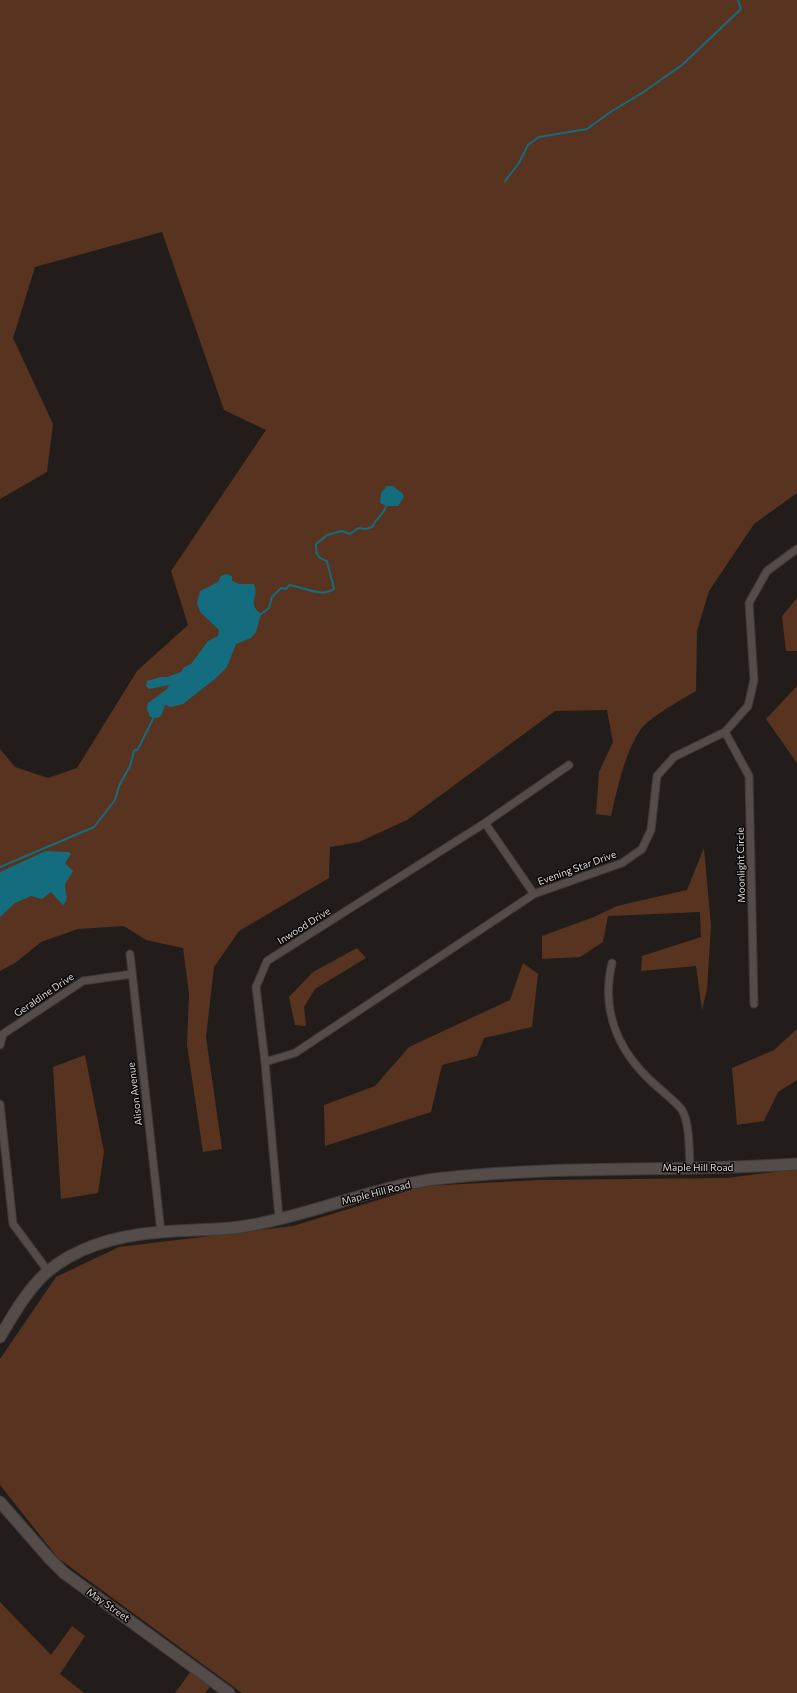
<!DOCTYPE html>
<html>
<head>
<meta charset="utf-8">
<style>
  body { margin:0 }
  canvas { display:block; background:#221d1a }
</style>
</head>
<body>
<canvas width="797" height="1693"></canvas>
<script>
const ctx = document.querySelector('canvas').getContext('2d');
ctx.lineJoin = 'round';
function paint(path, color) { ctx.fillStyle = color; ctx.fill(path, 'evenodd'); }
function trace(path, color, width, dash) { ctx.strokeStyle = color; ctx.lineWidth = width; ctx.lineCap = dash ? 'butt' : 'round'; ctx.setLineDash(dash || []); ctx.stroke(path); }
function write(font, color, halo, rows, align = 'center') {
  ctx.font = font + ' Commissioner,sans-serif'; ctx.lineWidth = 3; ctx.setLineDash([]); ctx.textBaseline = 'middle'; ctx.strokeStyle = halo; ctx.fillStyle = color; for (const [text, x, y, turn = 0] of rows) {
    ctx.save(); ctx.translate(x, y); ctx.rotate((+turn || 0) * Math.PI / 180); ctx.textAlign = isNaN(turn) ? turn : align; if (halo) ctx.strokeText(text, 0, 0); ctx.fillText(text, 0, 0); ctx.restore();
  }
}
const green = new Path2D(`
  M0,0h797v493l-43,31 -45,67 -12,40 -1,60c-14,8 -46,26 -55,38 -17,25 -23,58 -30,87l-15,-2 3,-42 14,-30 -6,-32 -52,1 -148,109 -48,22 -29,5 -1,31 -90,53 -25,36 -8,70 16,112 -19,3 -16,-107 2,-52 -6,-45 -37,-8 -22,-14 -46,3 -37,13 -26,21 -15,8v-222l15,18 33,11 29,-10 60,-97 51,-46 -17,-54 95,-141 -42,-20 -62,-178 -127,35 -22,71 40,86 -6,48 -47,27z
  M797,598v53h-11l-4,-35z
  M797,686v77l-31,-44z
  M704,848l7,78 -4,63 -5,21 -6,-44 -55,5 1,-15 59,-19 -1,-25 -92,4 -5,26 -23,15 -38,2v-23l52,-19 23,-11 70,-16z
  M357,948l9,10 -51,31 -11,18 2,19 -11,-1 -6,-28 24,-25z
  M523,963l15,11 -6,53 -48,11 -7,18 -35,9 -11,47 -106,34 -1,-41 51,-19 34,-39 101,-47z
  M797,1029v51l-19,12 -14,29 -27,4 -5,-57 42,-18z
  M85,1055l19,97 -6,41 -37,6 -8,-132z
  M797,1169v524h-555l-184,-135 -58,-73v-126l56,-82 63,-30 174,-21 131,-40 115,-6 188,-2z
  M0,1602l51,53 21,-29 13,10 -25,38 24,19h-84z
  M191,1671l19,16 -5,6h-30z`);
const water = new Path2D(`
  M387,486h6l10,8 1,3 -6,9h-11l-7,-3 1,-10z
  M226,574l6,2v5l7,3h15c6,14 -8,18 7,30l-5,18 -5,6 -15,6 -9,23 -11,11 -33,26 -12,3 -6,-2 -4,11 -4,2 -7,-1 -3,-8 1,-6 19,-14 2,-4 -20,4 -3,-3 1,-5 14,-4h6l14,-5 3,-5 7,-3 17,-23 10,-5 1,-6 -19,-18 -3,-9 3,-12 18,-9 3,-6z
  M46,851l23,1 2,2 -6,9 8,8c-2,5 -7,9 -8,15 0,8 5,13 -2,19l-12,-13 -9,7 -11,-3 -16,7 -15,14v-45z`);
const stream = new Path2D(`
  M505,181l14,-18 9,-18 11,-8 48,-8 25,-18 30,-18 40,-28 59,-56 -3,-9
  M260,615l9,-7 3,-11 9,-9 5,1 3,-4c15,2 32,13 45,4l-7,-28c-10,-3 -11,-7 -11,-17l11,-9 15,-4 8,3 8,-6 8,1 6,-2c4,-9 11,-11 14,-21
  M0,867l94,-40 21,-27 4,-14 11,-20 4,-15 4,-2 16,-32`);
const street = new Path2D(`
  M725,732l24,44 5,228
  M485,823l49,71
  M130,954l31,278
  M612,963c-11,46 5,86 39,118 7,7 26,22 31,29 8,14 7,41 8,57
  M0,1045l3,-11 80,-53 49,-7
  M265,1062l30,-9 239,-159 88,-31 20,-14 9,-19 6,-54 17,-19 51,-25 23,-26 6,-26 -5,-77 18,-32 30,-22
  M0,1104l13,120 35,47
  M279,1218l-14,-156 -9,-75 11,-26 218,-138 84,-58`);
const secondary = new Path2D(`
  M0,1337c13,-22 27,-47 47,-65 32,-27 74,-37 114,-40 29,-3 57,-1 85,-6 67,-11 131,-41 198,-48 118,-13 236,-6 353,-14
  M0,1502l49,56 15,15 165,120`);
const streetNames = [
  ["Moonlight Circle",741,865,-91],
  ["Evening Star Drive",577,868,-20],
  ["Inwood Drive",304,926,-32],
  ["Geraldine Drive",44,995,-34],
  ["Alison Avenue",135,1094,-97],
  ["Maple Hill Road",698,1168],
  ["Maple Hill Road",376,1193,-14],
  ["May Street",108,1605,35]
];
paint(green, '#58331f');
paint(water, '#146d7e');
trace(stream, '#146d7e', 2);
trace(street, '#3e3a38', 9);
trace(secondary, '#3e3a38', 13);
trace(street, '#534c49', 7);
trace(secondary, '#534c49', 11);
write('10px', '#dedbd9', '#0a0706', streetNames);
</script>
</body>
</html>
